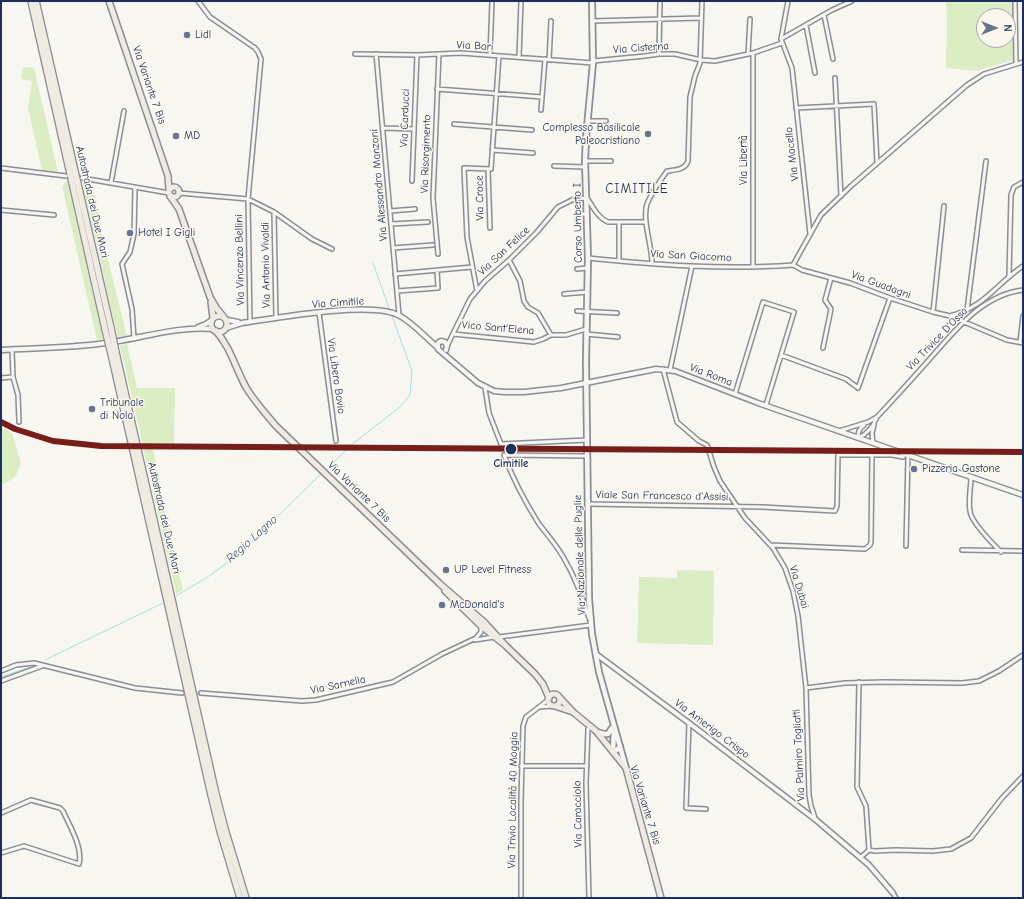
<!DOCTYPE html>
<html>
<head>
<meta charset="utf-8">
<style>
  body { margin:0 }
  #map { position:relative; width:1024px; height:899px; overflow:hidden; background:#f8f6f0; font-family:"Comic Neue",sans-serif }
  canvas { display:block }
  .frame { position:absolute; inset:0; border:2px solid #1b2f5e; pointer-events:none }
  .north { position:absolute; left:976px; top:8px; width:40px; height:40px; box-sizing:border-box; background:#fbf7ec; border:1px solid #a1a7b3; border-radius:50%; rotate:90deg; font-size:11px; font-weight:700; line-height:16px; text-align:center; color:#1b2f5e }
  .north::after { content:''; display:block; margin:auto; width:14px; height:18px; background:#687591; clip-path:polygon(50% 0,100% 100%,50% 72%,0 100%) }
</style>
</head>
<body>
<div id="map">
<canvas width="1024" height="899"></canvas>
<div class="frame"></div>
<div class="north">N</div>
</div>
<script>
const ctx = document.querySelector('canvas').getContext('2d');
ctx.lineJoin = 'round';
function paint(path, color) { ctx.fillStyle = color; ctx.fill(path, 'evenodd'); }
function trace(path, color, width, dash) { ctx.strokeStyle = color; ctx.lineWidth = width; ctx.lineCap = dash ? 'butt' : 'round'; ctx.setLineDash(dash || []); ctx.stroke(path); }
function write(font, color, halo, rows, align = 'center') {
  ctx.font = font + ' "Comic Neue",sans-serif'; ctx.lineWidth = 3; ctx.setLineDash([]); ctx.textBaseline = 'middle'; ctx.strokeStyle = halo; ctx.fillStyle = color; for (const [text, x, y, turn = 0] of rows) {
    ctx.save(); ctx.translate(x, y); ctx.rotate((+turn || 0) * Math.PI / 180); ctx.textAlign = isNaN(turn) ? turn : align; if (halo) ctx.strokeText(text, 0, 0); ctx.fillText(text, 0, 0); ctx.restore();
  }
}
const green = new Path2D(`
  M946,1h67v59l-36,11 -31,-3 1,-44zM984,16h24v24h-24z
  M23,67l11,1 24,104 -16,-2 -14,-62 4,-27 -11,-2z
  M67,180l36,159 -6,1 -35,-154z
  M82,182l9,1 10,41v3l-1,1 27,108 -9,2z
  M127,344l10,44h38l-1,57h-31l-23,-99z
  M1,427l11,6 9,31 -6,13 -14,9z
  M153,448l7,36 -8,2 -9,-38z
  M160,487l23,103 -7,4 -24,-105z
  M677,570l37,1 -1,74 -76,-2 2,-66 38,1z`);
const stream = new Path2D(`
  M373,263l16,45
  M351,445l49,-38 10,-12 2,-24 -20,-55
  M326,470l21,-21
  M176,596l30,-18 32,-23 83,-81
  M45,660l118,-57
  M1,677l29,-10`);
const minorTunnel = new Path2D(`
  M182,693h19`);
const minor = new Path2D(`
  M198,1l12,16 45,31 3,4 3,7 -13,140 2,123
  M788,1l-7,38 11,29 18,166
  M1015,1l1,63
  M824,15l9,44
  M593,21l108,-3
  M806,25l9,48
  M781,39l51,-29 20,-9
  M753,53v214
  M355,54l62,1 44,-2 132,10
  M376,54l23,261
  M659,54l1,-53
  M748,54l2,-35
  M490,55l2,-54
  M519,57l2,-56
  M549,60l2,-39
  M593,61l52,-5 14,-2h16l26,6 14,1 38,-8 29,-10
  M835,78l6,118
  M437,89l105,8
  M796,108l78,-4 3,59
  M541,110l4,-51
  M588,121h18
  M454,124l78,6
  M383,128l31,1
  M492,150l41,3
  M585,161h26
  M554,166l31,1
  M1,168l65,8
  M488,169l2,59
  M82,178l87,15
  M412,181l5,-126
  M111,183l13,-72
  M179,193l69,6 26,13 38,27 20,10
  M1,210l53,5
  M390,211l25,-2
  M274,212l2,106
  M577,221l2,-7h8
  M391,224l37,-2
  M393,248l40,-3
  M438,254l-5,-56 6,-144
  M588,258c68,7 137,12 205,7
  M509,260l11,21 4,20 4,6 10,6 13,22
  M619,261v-39
  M652,263c0,-17 -10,-43 -5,-59 4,-11 13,-23 20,-33 8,-1 18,-1 21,-10l2,-64 5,-21 5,-13 2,-62
  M793,265l28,-50 30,-29 116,-101 17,-11 39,-12
  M793,265l9,5 48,13 40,15 43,14 17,4 57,24 16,3
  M577,269l10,-1
  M395,274l77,-7
  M1009,276l2,-81 3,-8 9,-5
  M397,291l41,-3 -1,-18
  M477,291l-10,-54 -3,-69 27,1 8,-113
  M564,294l23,-2
  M967,310l19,-149
  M577,311l40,2
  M933,312l11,-106
  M319,313l17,128
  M950,316c35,-9 46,-32 73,-50
  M453,334l81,8 9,-3 8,-4h15l20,-6
  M586,334l32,3
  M134,338l-2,-29 -10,-45 8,-12 4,-18 1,-46
  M1020,342l3,-26
  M447,346l23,-47 15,-18 24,-21 28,-28 21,-25 16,-8 13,-1c6,9 11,20 21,24h38
  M823,348l8,-39 -6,-9 6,-22
  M781,355l65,24 12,9 32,-90
  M663,369l14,53 22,19 8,4 7,22 6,14 25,37 28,30 12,20 8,23 5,25 8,72 3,107 2,11 4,12
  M670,370l22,-104
  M13,377l5,18 1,27
  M1,378l12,-1 -1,-27
  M485,388l4,25 12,31 86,-4
  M735,394l28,-92 31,10 -28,93
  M864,425c-5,4 -6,7 -6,13 10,-4 15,-11 19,-21
  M839,431l29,-9 9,-5c17,-18 34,-37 51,-56 26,-29 53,-66 95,-71
  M873,443l-1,-10 2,-8
  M587,456l-83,-1c9,24 21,47 35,69 10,13 21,25 28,40 10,17 16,36 22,54
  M971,477c0,11 -4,27 0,38 4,10 22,29 30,37
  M587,504l175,3 73,4 2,-5 1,-51h34
  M770,545l95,4 5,-4 1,-3 1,-87h20l11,2 2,-3
  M906,546l2,-91
  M962,550l61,1
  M499,637l92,-12v-1
  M475,640l19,-3
  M1,671l15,-6 18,-2 101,25 47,5
  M1,681l41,-15
  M859,682l-2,105 9,19 3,44 -9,8
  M806,688l39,-5 40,-1 77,1 17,-2 20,-10 24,-16
  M201,693l101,8 14,-1 77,-18 49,-28 34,-16 5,-6v-5
  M539,707l14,-1
  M689,723l-3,85 20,1
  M588,729l-2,54 3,115
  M521,766h66
  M1,813l30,-13 29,8 3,3c7,16 20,36 16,53l-55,-18 -23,7
  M869,850l6,1 21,-1 37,1 18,-2 20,-11 31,-40 21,-22
  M893,893l3,5
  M521,898v-97l2,-75 3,-9 22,-17`);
const tertiary = new Path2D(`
  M227,320l11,2
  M198,327l8,-3 6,-4
  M226,328l16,-5c34,-5 131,-23 158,-7 13,7 25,21 37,31
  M1,350c32,-2 65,-2 97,-6 39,-4 75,-18 115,-15
  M446,350l1,-4 -2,-4 -4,-1 -3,2v6l40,34 16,8 10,1h20l37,-4 95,-19 19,2 83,32 265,92
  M596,654l93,69 127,97 53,45 24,28`);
const secondary = new Path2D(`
  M592,1l1,62 -7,75 -1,23 3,97 -2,103 3,238 3,35 7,38 27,96
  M614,730l-1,21 4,-1 3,-4
  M597,732l7,2h4l4,-6`);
const primary = new Path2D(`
  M109,1l59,175 1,14
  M169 192a5 5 0 1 1 10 0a5 5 0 1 1-10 0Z
  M170,196l9,13 31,88 7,12 6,7
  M211,302l2,16
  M211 324a8 8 0 1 1 16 0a8 8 0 1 1-16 0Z
  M216,331c15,17 20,39 31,58 8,13 19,25 29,37l164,158 44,38 22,24
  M445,591l35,34 26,21 29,28 8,10 6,14
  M548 700a6 6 0 1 1 12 0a6 6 0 1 1-12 0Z
  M560,698l13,14 23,19 30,37 35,130
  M555,706l18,6`);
const motorway = new Path2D(`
  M31,1l74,328
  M36,1l75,327
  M117,357l99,437 9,35 21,69
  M112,358l99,437 9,36 20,67`);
const motorwayBridge = new Path2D(`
  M111,328l6,29
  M105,329l7,29`);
const rail1 = new Path2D(`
  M1,422l14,7 38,12 48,5 922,6`);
const markers = [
  [187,35,4,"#687591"],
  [648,134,4,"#687591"],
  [176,136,4,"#687591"],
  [130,233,4,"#687591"],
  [92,409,4,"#687591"],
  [511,449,6,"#1b2f5e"],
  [914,469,4,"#687591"],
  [446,570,4,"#687591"],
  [442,605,4,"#687591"]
];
const poiNames = [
  ["Lidl",195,35],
  ["Complesso Basilicale",640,128,"right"],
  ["Paleocristiano",640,141,"right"],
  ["MD",184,136],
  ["Hotel I Gigli",138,233],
  ["Tribunale",100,403],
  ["di Nola",100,416],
  ["Pizzeria Gastone",922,469],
  ["UP Level Fitness",454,570],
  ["McDonald's",450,605]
];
const streetNames = [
  ["Via Bari",475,46,3],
  ["Via Cisterna",641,48,-4],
  ["Via Variante 7 Bis",149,85,71],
  ["Via Carducci",405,118,-88],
  ["Via Risorgimento",426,154,-88],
  ["Via Macello",792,154,-97],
  ["Via Libertà",744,160,-90],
  ["Via Alessandro Manzoni",379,185,-95],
  ["Via Croce",480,198,-91],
  ["Autostrada dei Due Mari",92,202,77],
  ["Corso Umberto I",578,223,-91],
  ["Via San Felice",504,251,-43],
  ["Via San Giacomo",691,256,3],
  ["Via Vincenzo Bellini",240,260,-91],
  ["Via Antonio Vivaldi",266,265,-91],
  ["Via Guadagni",881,285,20],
  ["Via Cimitile",338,303,-4],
  ["Vico Sant'Elena",498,328,5],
  ["Via Trivice D'Ossa",937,339,-46],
  ["Via Roma",711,375,21],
  ["Via Libero Bovio",336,376,82],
  ["Via Variante 7 Bis",359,492,44],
  ["Viale San Francesco d'Assisi",662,496,1],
  ["Autostrada dei Due Mari",164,518,77],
  ["Via Nazionale delle Puglie",580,555,-92],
  ["Via Dubai",799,587,73],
  ["Via Sarnella",338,685,-12],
  ["Via Amerigo Crispo",712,729,37],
  ["Via Palmiro Togliatti",799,755,-93],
  ["Via Trivio Località 40 Moggia",513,800,-89],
  ["Via Variante 7 Bis",645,805,73],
  ["Via Caracciolo",578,814,-91]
];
const stopNames = [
  ["Cimitile",511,464]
];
const waterNames = [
  ["Regio Lagno",252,539,-42]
];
const quarterNames = [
  ["CIMITILE",637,189]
];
paint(green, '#dbedc3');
trace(stream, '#a7dee6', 1);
trace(minorTunnel, '#ccced3', 3, [3, 1.5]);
trace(minor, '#8b8e94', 6);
trace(tertiary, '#8b8e94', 7);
trace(secondary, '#8b8e94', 8);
trace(primary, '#8b8e94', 8);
trace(motorway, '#8b8e94', 8);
trace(minor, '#f6f5f1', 3);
trace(tertiary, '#f6f5f1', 4);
trace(secondary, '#f6f5f1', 4.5);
trace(primary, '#f0ebe2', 5);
trace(motorway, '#f0ebe2', 5.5);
trace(motorwayBridge, '#8b8e94', 8, []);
trace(motorwayBridge, '#f0ebe2', 5.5);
trace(rail1, '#771e1b', 6);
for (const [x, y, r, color] of markers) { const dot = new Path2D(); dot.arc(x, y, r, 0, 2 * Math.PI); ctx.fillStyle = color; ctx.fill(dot); trace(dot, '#fbf7ec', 1.5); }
write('11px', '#1b2f5e', '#fbf7ec', poiNames, 'left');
write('11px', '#1b2f5e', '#fbf7ec', streetNames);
write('bold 11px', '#1b2f5e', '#fbf7ec', stopNames);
write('italic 12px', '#35587f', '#fbf7ec', waterNames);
ctx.letterSpacing = '1px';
write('13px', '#1b2f5e', '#fbf7ec', quarterNames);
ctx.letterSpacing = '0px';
</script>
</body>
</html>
